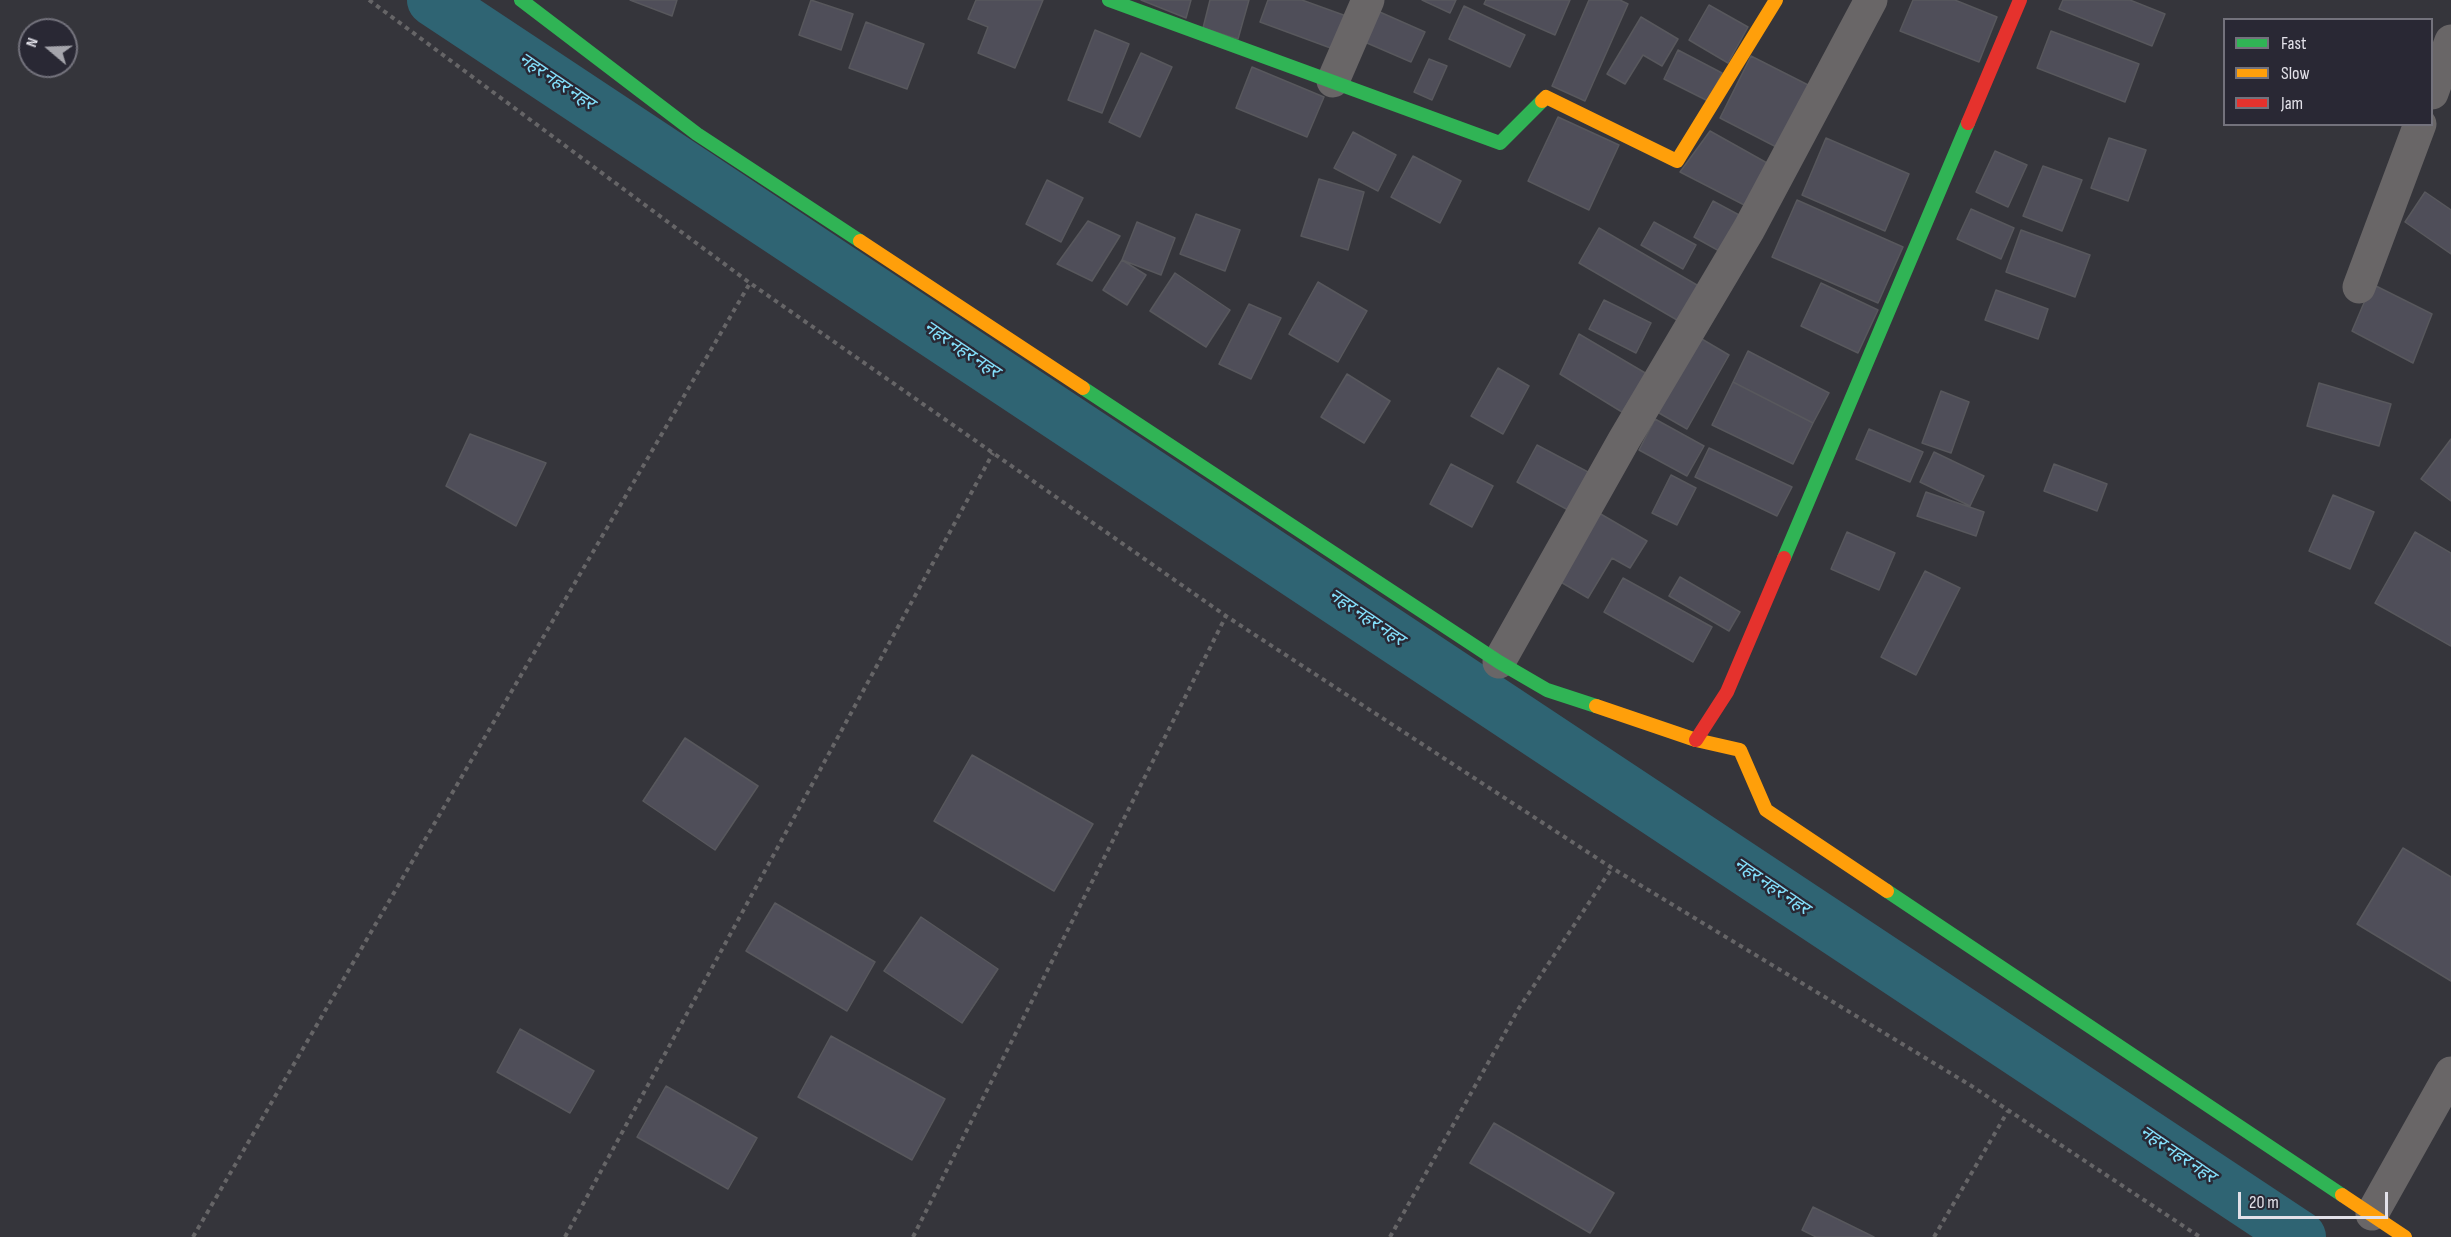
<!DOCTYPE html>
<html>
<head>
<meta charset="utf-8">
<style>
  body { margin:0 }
  #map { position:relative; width:2451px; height:1237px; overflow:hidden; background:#35353b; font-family:"Sofia Sans Condensed",sans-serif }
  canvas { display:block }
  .legend { position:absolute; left:2223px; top:18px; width:210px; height:108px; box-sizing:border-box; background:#292834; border:2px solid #73727c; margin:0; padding:8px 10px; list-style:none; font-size:18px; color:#e2e1e9 }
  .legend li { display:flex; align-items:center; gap:12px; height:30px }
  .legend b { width:30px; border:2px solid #73727c }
  .north { position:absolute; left:18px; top:18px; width:60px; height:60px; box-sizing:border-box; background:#292834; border:2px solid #73727c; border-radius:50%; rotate:289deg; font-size:16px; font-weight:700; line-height:24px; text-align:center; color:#e2e1e9 }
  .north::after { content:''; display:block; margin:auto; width:21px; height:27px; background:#a5a5ac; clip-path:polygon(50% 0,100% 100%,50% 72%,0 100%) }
  .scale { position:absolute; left:2238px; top:1192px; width:150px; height:27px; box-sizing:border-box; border:3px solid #e2e1e9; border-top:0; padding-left:8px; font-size:18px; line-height:21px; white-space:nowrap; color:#e2e1e9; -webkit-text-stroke:4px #292834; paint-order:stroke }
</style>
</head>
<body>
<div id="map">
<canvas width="2451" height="1237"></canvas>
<ul class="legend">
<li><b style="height:8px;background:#30b455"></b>Fast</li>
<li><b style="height:8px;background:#ff9f0a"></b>Slow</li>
<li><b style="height:8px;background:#e5322d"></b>Jam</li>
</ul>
<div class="north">N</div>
<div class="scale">20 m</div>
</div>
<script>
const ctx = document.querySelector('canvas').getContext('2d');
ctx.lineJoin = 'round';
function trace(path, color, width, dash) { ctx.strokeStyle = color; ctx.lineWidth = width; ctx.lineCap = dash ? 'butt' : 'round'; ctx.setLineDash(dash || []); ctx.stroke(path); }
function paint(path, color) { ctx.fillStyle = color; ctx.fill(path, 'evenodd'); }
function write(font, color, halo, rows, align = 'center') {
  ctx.font = font + ' "Sofia Sans Condensed","Noto Sans Devanagari",sans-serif'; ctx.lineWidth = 5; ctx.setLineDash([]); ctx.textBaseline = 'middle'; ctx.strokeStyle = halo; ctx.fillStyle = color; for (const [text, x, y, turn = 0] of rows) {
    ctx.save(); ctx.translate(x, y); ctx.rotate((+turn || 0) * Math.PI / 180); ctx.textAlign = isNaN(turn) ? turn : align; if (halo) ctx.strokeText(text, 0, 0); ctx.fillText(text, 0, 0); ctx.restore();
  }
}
const canal = new Path2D(`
  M433,0l1867,1237`);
const building = new Path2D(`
  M630,0h47l-5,16z
  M811,0l42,14 -12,36 -42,-15z
  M976,0h67l-28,68 -37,-15 10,-26 -20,-8z
  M1141,0h50l-5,18z
  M1210,0h39l-11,39 -35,-11z
  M1268,0h34l47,17 -13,33 -76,-28z
  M1422,0h34l-6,13z
  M1486,0h84l-15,35 -71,-31z
  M1589,0h31l8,4 -43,97 -33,-15z
  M1913,0h42l42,17 -18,45 -79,-31z
  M2063,0h67l35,14 -13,32 -93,-37z
  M1709,5l39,22 -20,36 -39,-23z
  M1464,6l61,29 -15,32 -61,-28z
  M1373,9l52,23 -14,30 -51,-22z
  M1641,17l37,22 -16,27 -19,-11 -18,29 -18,-10z
  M866,22l58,22 -17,45 -58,-21z
  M1095,30l34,14 -27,69 -34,-13z
  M2051,31l88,33 -14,38 -88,-34z
  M1678,50l44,23 -14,28 -44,-22z
  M1141,53l31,14 -32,70 -31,-15z
  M1751,56l67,34 -32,62 -66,-34z
  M1429,59l18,7 -15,34 -18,-8z
  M1252,67l72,30 -17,40 -71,-29z
  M1558,117l61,28 -30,65 -61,-29z
  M1710,131l66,37 -22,42 -74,-38z
  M1353,132l43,23 -18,36 -44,-23z
  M1826,138l83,36 -24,57 -83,-36z
  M2109,138l37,12 -18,51 -37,-13z
  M1995,151l32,14 -19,42 -32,-15z
  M1413,156l48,25 -21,42 -49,-26z
  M2043,166l39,14 -20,51 -39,-15z
  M1319,179l45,13 -16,58 -47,-14z
  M1047,180l36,18 -22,44 -35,-18z
  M2425,192l26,18v44l-46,-32z
  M1797,200l106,47 -25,56 -106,-46z
  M1713,201l28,15 -20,36 -27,-15z
  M1971,209l43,19 -13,31 -44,-20z
  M1196,214l44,16 -15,41 -45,-17z
  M1088,221l32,15 -28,45 -35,-17z
  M1137,222l38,16 -14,37 -39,-15z
  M1654,222l42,23 -13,24 -42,-24z
  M1599,228l110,64 -20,35 -110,-64z
  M2021,230l69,25 -15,42 -69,-25z
  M1122,260l24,15 -19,30 -24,-15z
  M1175,273l55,37 -24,37 -56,-36z
  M1318,282l49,29 -29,51 -49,-28z
  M1821,283l57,27 -20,43 -57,-27z
  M2372,284l60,30 -19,49 -61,-32z
  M1996,290l52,19 -10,30 -53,-19z
  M1604,300l47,23 -15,30 -47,-24z
  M1249,304l32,14 -30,61 -32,-15z
  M1579,334l68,40 -25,38 -62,-38z
  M1695,335l34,20 -42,74 -35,-20z
  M1748,351l81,42 -16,30 -80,-41z
  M1498,368l31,18 -26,48 -32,-18z
  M1347,374l43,27 -26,42 -43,-26z
  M1733,382l80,41 -20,41 -81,-39z
  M2319,383l72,21 -12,42 -72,-20z
  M1941,391l28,11 -18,51 -29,-10z
  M1655,419l49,27 -17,30 -48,-26z
  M1869,429l54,23 -13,30 -54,-23z
  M470,434l76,29 -30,63 -70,-40z
  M2451,439v62l-30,-22z
  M1537,445l51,27 -20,38 -51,-28z
  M1709,448l83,39 -15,29 -82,-39z
  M1934,452l50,24 -14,30 -50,-24z
  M1451,464l42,22 -21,41 -42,-23z
  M2054,464l53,20 -10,27 -53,-20z
  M1671,475l25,13 -19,37 -25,-12z
  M1926,492l58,20 -8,24 -59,-20z
  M2333,495l41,17 -24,57 -41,-18z
  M1599,513l48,28 -17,27 -18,-10 -24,40 -29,-17z
  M1847,532l48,21 -16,37 -48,-21z
  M2415,532l36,21v93l-76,-43z
  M1925,571l35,17 -44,87 -35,-18z
  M1680,577l60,35 -11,19 -60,-35z
  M1623,578l89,49 -19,35 -89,-50z
  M685,738l73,48 -43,64 -72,-49z
  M972,755l121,69 -39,67 -120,-70z
  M2403,848l48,29v104l-94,-57z
  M775,903l100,59 -28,49 -101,-60z
  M921,917l77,52 -36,54 -78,-52z
  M520,1029l74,42 -24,42 -73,-41z
  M831,1036l114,63 -33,61 -114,-63z
  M666,1086l91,52 -29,51 -91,-52z
  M1494,1123l120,70 -24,40 -120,-70z
  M1813,1207l61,30h-58l-14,-7z`);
const path = new Path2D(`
  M369,0l381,283 476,333 386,252 358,217 230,152
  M193,1237l557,-954
  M565,1237l428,-784
  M913,1237l313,-621
  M1390,1237l129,-229 93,-140
  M1934,1237l74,-126`);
const street = new Path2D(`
  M1333,81l35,-81
  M2432,93l19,-52
  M2359,287l61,-163
  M1499,662l125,-222 125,-211 122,-229
  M2372,1214l79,-141`);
const fast = new Path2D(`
  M521,0l176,134 163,107
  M1109,0l391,143 42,-42
  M1083,388l416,274 48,28 49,16
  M1784,558l184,-435
  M1887,891l455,304`);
const slow = new Path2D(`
  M1542,101l4,-4 131,64 99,-161
  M860,241l223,147
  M1596,706l100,34 44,10 26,60 121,81
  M2342,1195l63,42`);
const jam = new Path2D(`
  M1968,123l52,-123
  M1696,740l31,-48 57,-134`);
const waterNames = [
  ["नहर नहर नहर",556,82,34],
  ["नहर नहर नहर",961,350,34],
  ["नहर नहर नहर",1366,618,34],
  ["नहर नहर नहर",1771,887,34],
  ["नहर नहर नहर",2177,1155,34]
];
trace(canal, '#2f6473', 52);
paint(building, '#4f4e59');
trace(building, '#58585d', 1.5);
trace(path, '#666567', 4, [4.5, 4.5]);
trace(street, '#696667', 33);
trace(fast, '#30b455', 14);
trace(slow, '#ff9f0a', 14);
trace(jam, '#e5322d', 14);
write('italic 18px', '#84e0fc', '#292834', waterNames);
</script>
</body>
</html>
